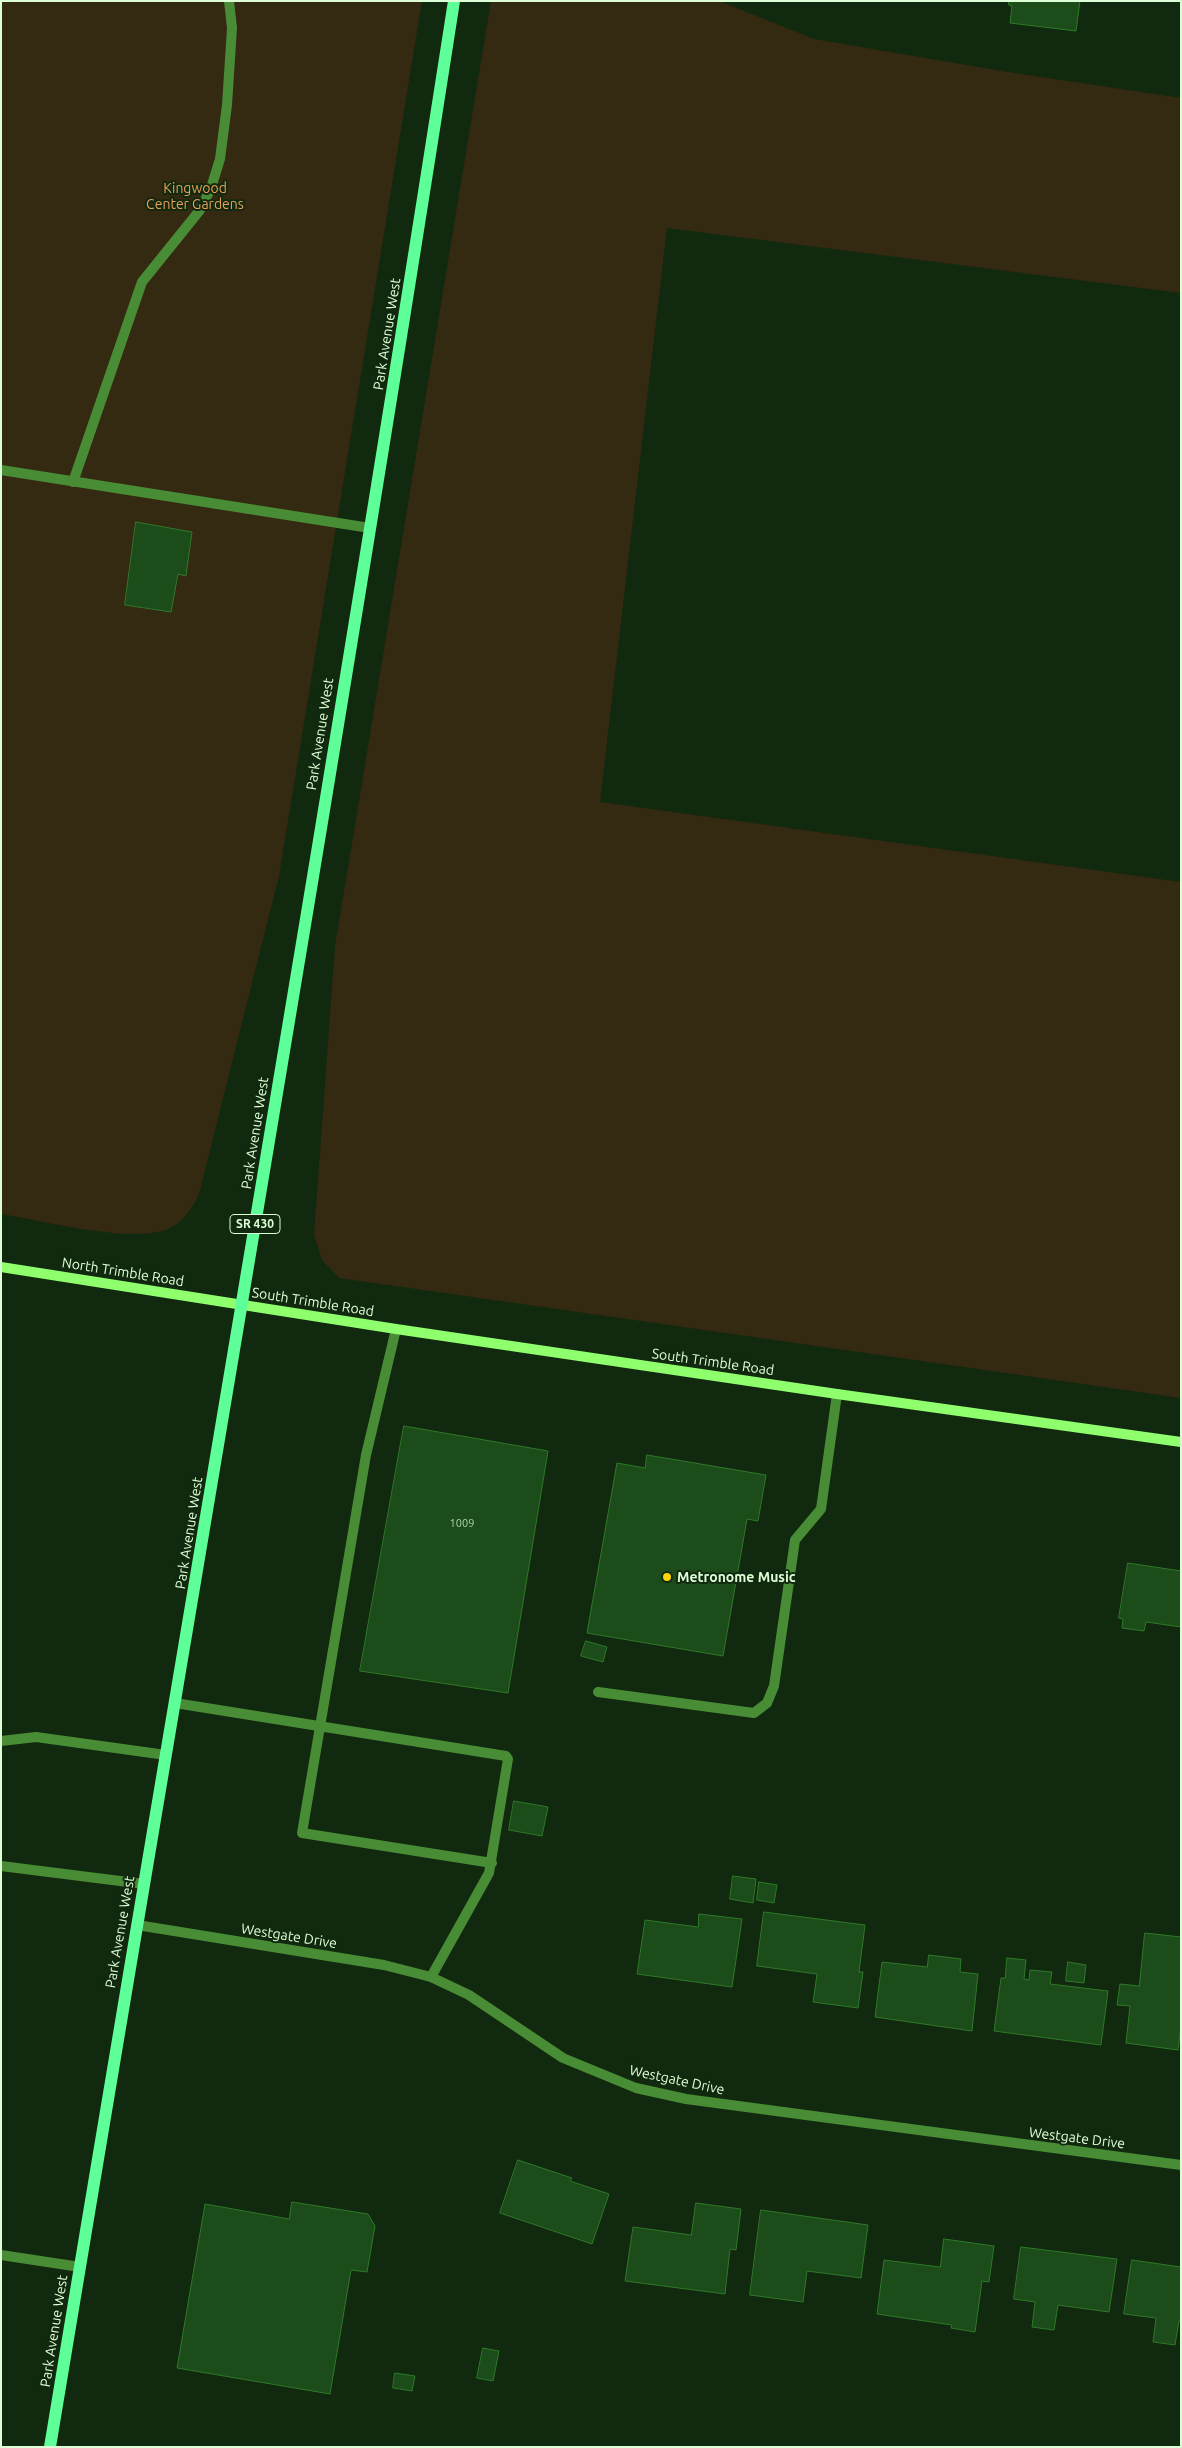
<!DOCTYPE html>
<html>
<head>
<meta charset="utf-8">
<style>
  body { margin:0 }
  #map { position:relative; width:1182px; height:2448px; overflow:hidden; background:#11290e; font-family:Ubuntu,sans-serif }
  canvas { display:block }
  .frame { position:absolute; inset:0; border:2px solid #ddffd7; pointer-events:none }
</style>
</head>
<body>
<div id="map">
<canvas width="1182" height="2448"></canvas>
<div class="frame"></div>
</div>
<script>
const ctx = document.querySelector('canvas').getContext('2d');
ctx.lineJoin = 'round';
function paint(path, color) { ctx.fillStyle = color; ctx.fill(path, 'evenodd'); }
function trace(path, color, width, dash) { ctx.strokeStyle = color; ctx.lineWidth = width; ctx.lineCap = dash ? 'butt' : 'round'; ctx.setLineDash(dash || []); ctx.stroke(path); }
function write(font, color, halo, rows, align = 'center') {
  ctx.font = font + ' Ubuntu,sans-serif'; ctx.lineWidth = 4; ctx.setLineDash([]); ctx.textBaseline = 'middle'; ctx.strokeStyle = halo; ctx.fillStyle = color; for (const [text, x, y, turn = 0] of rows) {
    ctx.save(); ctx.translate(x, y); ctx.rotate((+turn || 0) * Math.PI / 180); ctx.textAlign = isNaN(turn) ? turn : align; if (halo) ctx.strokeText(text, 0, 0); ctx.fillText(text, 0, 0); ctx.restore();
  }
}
const green = new Path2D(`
  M1,1h421l-143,875 -80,318c-7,14 -14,27 -29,34 -35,17 -130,-8 -169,-14z
  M491,1h228l95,38 194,33 173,26v195l-514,-65 -67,574 581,80v516l-842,-120 -17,-18 -8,-25 21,-289z`);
const building = new Path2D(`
  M1009,1h71l-4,30 -66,-8 2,-17 -3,-1z
  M136,522l56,10 -6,44 -8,-2 -7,38 -46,-7z
  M404,1426l144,25 -40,242 -148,-22z
  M647,1455l119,20 -8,46 -11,-2 -24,137 -136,-23 30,-170 28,5z
  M1128,1563l53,8v56l-35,-5 -2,9 -22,-3 1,-9 -4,-1z
  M586,1641l21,6 -4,15 -22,-6z
  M514,1801l34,6 -6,29 -33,-6z
  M733,1876l23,3 -3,24 -23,-4z
  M759,1882l18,3 -3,18 -17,-3z
  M764,1912l101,13 -6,47h4l-5,36 -45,-6 4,-28 -60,-8z
  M699,1914l43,5 -10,68 -95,-13 8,-54 53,7z
  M1145,1933l36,4v88l-3,25 -52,-7 4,-37 -13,-1 3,-21 19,2z
  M929,1955l32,4 -1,13 18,2 -6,57 -97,-14 7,-55 45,5z
  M1007,1958l19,2 -2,19 5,1 1,-10 22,2 -2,12 58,7 -7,54 -107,-14 7,-53h4z
  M1068,1962l18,3 -2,18 -18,-2z
  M518,2160l54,18 -2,3 39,13 -17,50 -92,-31z
  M292,2202l76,12 7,12 -8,46 -16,-2 -21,124 -153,-26 28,-164 84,15z
  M696,2203l45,6 -5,41 -6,-1 -5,45 -100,-13 8,-54 58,8z
  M761,2210l107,15 -7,53 -54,-7 -4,31 -53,-7z
  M944,2239l50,7 -5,36 -7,-1 -7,51 -24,-4 1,-3 -75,-11 7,-54 56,7z
  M1021,2247l96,12 -8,53 -51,-7 -4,25 -22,-3 3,-25 -21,-3z
  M1132,2260l49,7v54h-2l-4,24 -22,-3 3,-24 -32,-4z
  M483,2348l16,3 -6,30 -16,-3z
  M395,2373l20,3 -3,15 -19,-3z`);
const lane = new Path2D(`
  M1,470l369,58
  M73,482l69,-200 58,-72 11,-22 9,-29 7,-54 5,-77 -3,-27
  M396,1329l-30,126 -64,378 190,30
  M598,1692l156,21 13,-10 7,-17 21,-146 26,-31 16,-115
  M175,1703l331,53 2,3 -19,114 -58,104
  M1,1741l35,-4 130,18
  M1,2255l79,12`);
const street = new Path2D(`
  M1,1866l143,18
  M137,1925l247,40 47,12 38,18 94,63 73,30 50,11 495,66`);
const secondary = new Path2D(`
  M1,1267l395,62 441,65 344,48`);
const primary = new Path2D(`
  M50,2447c135,-815 277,-1629 404,-2446`);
const markers = [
  [667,1577,5,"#ffd603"]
];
const numberNames = [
  ["1009",462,1523]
];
const shields = [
  [255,1224,50]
];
const shieldNames = [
  ["SR 430",255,1224]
];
const parkNames = [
  ["Kingwood",195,188],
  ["Center Gardens",195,204]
];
const streetNames = [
  ["Park Avenue West",387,334,-81],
  ["Park Avenue West",320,734,-81],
  ["Park Avenue West",255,1133,-81],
  ["North Trimble Road",123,1272,9],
  ["South Trimble Road",313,1302,9],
  ["South Trimble Road",713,1362,8],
  ["Park Avenue West",189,1533,-81],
  ["Park Avenue West",120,1932,-80],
  ["Westgate Drive",289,1936,9],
  ["Westgate Drive",677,2080,12],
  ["Westgate Drive",1077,2138,7],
  ["Park Avenue West",54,2331,-81]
];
const poiNames = [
  ["Metronome Music",677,1577]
];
paint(green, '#342911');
paint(building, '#1c4c19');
trace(building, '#2e7929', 1);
trace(lane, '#498c36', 10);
trace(street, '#498c36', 10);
trace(secondary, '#90ff6e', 10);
trace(primary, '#5eff98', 12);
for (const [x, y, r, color] of markers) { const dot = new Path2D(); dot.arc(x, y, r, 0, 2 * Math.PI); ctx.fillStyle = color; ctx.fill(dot); trace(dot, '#11290e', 2); }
write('11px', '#add2a8', null, numberNames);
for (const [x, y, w] of shields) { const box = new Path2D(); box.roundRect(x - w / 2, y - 9.5, w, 19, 4); ctx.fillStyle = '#11290e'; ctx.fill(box); trace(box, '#ddffd7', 1); }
write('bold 12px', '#ddffd7', null, shieldNames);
write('14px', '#e99f59', '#11290e', parkNames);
write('14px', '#ddffd7', '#11290e', streetNames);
write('bold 14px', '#ddffd7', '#11290e', poiNames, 'left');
</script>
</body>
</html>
